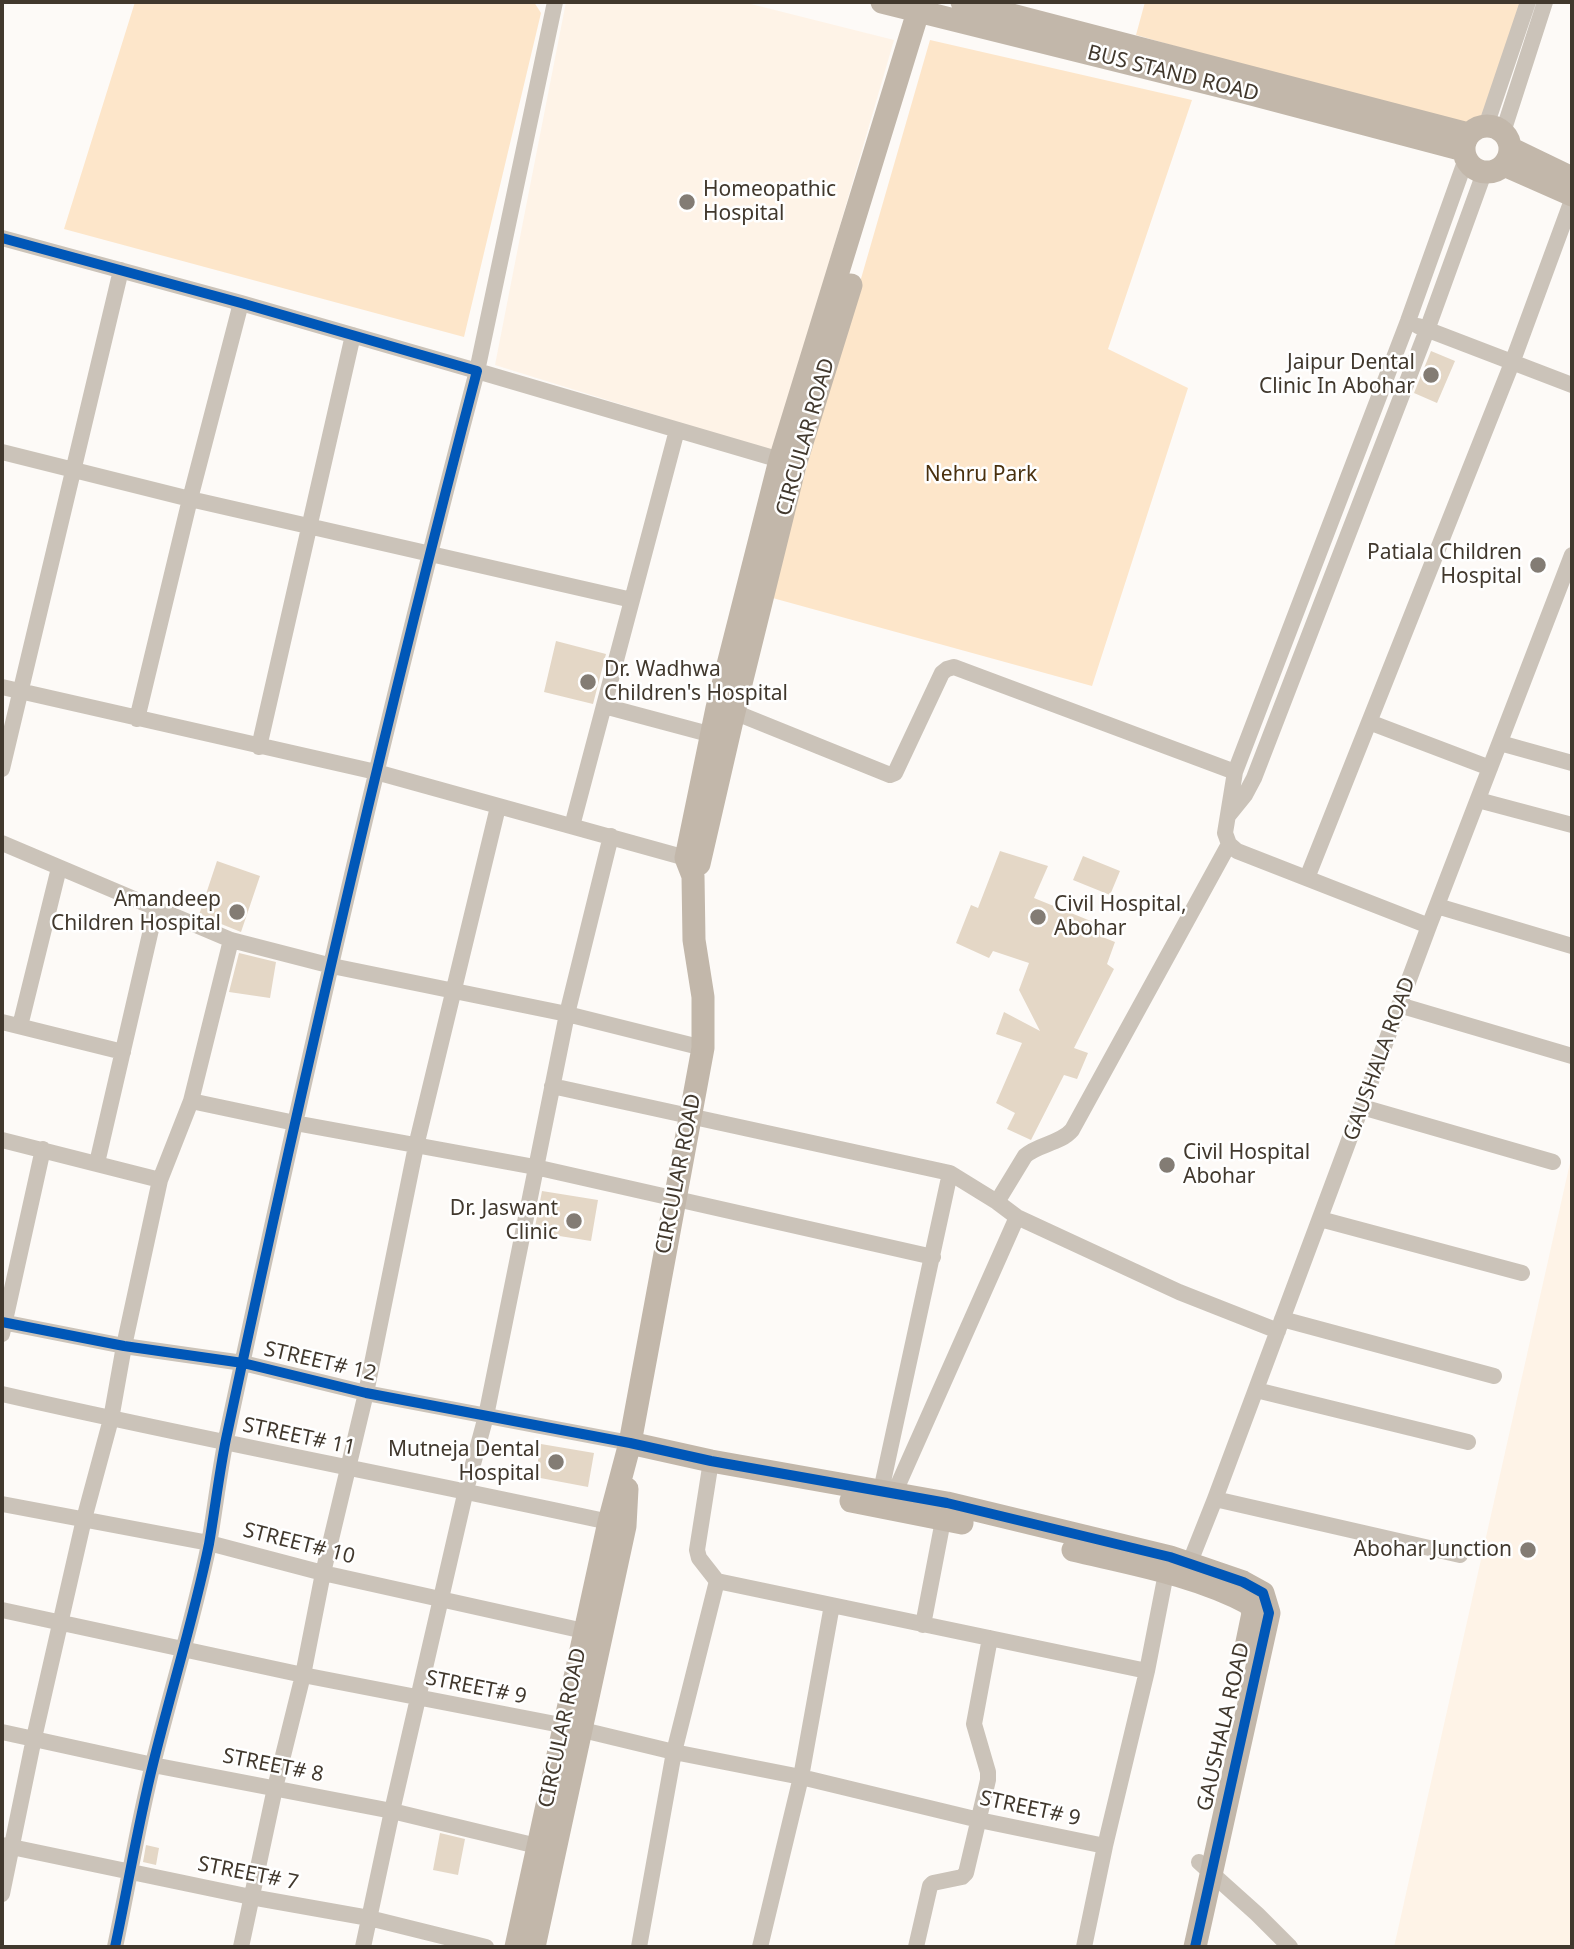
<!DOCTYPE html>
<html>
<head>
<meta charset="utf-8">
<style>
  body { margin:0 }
  #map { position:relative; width:1574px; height:1949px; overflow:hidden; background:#fdfaf7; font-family:"Noto Sans",sans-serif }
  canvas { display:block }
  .frame { position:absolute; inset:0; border:4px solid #41382d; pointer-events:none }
</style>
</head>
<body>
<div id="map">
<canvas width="1574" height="1949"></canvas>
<div class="frame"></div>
</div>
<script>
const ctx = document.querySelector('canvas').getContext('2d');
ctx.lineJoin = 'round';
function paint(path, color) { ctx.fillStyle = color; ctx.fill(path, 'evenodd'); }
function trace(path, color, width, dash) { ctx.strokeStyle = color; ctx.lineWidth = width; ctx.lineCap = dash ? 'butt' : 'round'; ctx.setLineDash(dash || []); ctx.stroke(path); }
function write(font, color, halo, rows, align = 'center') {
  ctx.font = font + ' "Noto Sans",sans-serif'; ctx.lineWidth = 5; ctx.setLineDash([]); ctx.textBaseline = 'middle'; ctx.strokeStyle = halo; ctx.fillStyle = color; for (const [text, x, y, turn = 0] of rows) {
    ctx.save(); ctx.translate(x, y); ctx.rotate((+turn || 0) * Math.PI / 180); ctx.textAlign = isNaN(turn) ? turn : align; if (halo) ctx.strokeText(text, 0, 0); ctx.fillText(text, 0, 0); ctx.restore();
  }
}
const built = new Path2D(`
  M566,2h177l151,38 -120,412 -279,-87z
  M1572,1154v793h-178z`);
const green = new Path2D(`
  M135,2h399l7,11 -77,324 -400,-108z
  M1145,2h375l-39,132 -345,-99z
  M930,40l262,60 -84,249 80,39 -96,298 -323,-89z`);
const building = new Path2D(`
  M1431,351l24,10 -18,42 -23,-10z
  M556,641l50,13 -13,50 -49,-12z
  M1000,851l48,15 -14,32 69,28 -3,10 15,6 -8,22 7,5 -40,79 14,5 -11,26 -13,-4 -33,65 -24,-11 8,-16 -19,-10 26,-60 -26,-9 8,-22 36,19 -21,-41 10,-27 -36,-12 -4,7 -33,-15 15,-38 7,3z
  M1083,856l37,15 -10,24 -37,-15z
  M217,861l43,15 -19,56 -42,-17z
  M239,953l37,9 -6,36 -41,-6z
  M542,1191l56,9 -7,41 -57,-9z
  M541,1444l53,9 -6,34 -53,-10z
  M440,1833l25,6 -7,36 -25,-5z
  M146,1845l13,3 -3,17 -13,-3z`);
const street = new Path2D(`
  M555,2l-78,369 310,91
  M1486,126l42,-124
  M1503,132l42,-130
  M2,238l239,65 236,68c-93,354 -175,711 -251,1068 -7,35 -11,70 -17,105 -15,74 -38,146 -56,220 -15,60 -25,122 -38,183
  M1418,326l154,59
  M2,452l188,47 442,101 -60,226
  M632,600l45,-170
  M2,687l374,85 310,86
  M604,706l116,31
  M734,712l156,63 5,-2 47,-100 5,-4 7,-2 281,105
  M137,719l53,-220 51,-196
  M1369,722l121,46
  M1500,743l72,20
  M259,747l94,-412
  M2,769l119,-499
  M1478,800l94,25
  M1228,816l17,-21 9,-17 173,-448 57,-157
  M2,843l229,97 101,26 235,48 136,34
  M1307,878l205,-515 60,-163
  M1437,906l135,40
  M1429,926l-192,-75 -8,-7 -4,-11 10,-61 173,-451 58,-162
  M1399,1005l173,51
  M2,1022l121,30
  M20,1026l39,-158
  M552,1086l398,87 47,29 20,15 162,75 99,39
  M191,1101l104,22 240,44 398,90
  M1362,1107l191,55
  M2,1140l158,40 31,-79 40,-161
  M97,1163l59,-255
  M997,1202l28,-46c13,-12 35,-12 47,-26l157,-286
  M1320,1219l202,54
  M1282,1319l212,57
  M2,1322l122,24 119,17 123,30 264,50
  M2,1334l41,-185
  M1256,1390l212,52
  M2,1394c201,46 405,84 607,128
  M711,1461l-14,89 2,8 18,23
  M1215,1499l245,56
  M879,1500l71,-327
  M890,1503l127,-286
  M2,1504l207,39 114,30 261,58
  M1186,1572l29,-73 214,-573 143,-371
  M2,1610l301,65 263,51 108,26 127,25 178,43 126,26
  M923,1625l22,-115
  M2,1732l151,33 239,46 145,35
  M2,1845l249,52 118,21 117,29
  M1199,1862l58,52 33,33
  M2,1894l32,-156 50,-219 27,-100 13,-73 36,-166
  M241,1947l34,-159 28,-113 20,-102 43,-180 50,-247 82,-339
  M363,1947l29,-136 74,-321 20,-74 81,-402 44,-178
  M639,1947l35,-195 43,-171 430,90
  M760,1947l41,-170 31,-172
  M916,1947l14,-61 3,-3 29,-6 4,-4 22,-93v-8l-14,-48 16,-86
  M1084,1947l21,-101 42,-175 21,-108`);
const secondary = new Path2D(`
  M882,2l362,90 219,58
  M962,2l506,132
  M1464 149a23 23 0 1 1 46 0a23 23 0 1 1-46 0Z
  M1510,148l62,30
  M1504,165l68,30
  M699,864l35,-152 61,-247 56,-180
  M630,1443l81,18 236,42 223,54 73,25 20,11 6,20 -74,334
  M851,1501l111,22
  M1073,1550c59,14 123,25 177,54l3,9 -6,29
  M516,1947l93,-425 21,-79 73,-395v-51l-9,-57 -1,-64 -7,-18 31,-150 63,-248 141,-458
  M534,1947l91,-421 2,-37`);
const cycleway = new Path2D(`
  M2,238l239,65 236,68c-93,354 -175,711 -251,1068 -7,35 -11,70 -17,105 -15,74 -38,146 -56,220 -15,60 -25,122 -38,183
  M2,1322l122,24 119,17 123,30 264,50 81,18 236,42 223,54 73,25 20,11 6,20 -74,334`);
const markers = [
  [687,202,9,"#837c74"],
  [1431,375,9,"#837c74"],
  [1538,565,9,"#837c74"],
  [588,682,9,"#837c74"],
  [237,912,9,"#837c74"],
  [1038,917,9,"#837c74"],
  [1167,1165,9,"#837c74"],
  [574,1221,9,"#837c74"],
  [556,1462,9,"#837c74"],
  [1528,1550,9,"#837c74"]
];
const streetNames = [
  ["BUS STAND ROAD",1173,74,14],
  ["CIRCULAR ROAD",806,437,-74],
  ["GAUSHALA ROAD",1380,1059,-70],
  ["CIRCULAR ROAD",679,1174,-79],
  ["STREET# 12",320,1362,13],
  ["STREET# 11",299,1437,12],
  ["STREET# 10",299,1544,14],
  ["STREET# 9",476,1688,11],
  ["GAUSHALA ROAD",1224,1727,-77],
  ["CIRCULAR ROAD",563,1728,-78],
  ["STREET# 8",273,1766,11],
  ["STREET# 9",1030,1809,12],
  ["STREET# 7",248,1874,11]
];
const poiNames = [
  ["Homeopathic",703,190,"left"],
  ["Hospital",703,214,"left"],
  ["Jaipur Dental",1415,363],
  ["Clinic In Abohar",1415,387],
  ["Patiala Children",1522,553],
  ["Hospital",1522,577],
  ["Dr. Wadhwa",604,670,"left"],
  ["Children's Hospital",604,694,"left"],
  ["Amandeep",221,900],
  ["Children Hospital",221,924],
  ["Civil Hospital,",1054,905,"left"],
  ["Abohar",1054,929,"left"],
  ["Civil Hospital",1183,1153,"left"],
  ["Abohar",1183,1177,"left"],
  ["Dr. Jaswant",558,1209],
  ["Clinic",558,1233],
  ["Mutneja Dental",540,1450],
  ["Hospital",540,1474],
  ["Abohar Junction",1512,1550]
];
const parkNames = [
  ["Nehru Park",981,475]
];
paint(built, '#fef3e7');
paint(green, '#fde6ca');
paint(building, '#e4d7c6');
trace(street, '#cbc3b9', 16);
trace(secondary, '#c2b7aa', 23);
trace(cycleway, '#0057b8', 10);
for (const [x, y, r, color] of markers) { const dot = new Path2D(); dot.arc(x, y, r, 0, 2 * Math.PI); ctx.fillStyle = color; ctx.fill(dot); trace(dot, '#fff', 2.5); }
write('21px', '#41382d', '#fff', streetNames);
write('21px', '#41382d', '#fff', poiNames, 'right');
write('21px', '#49300d', '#fff', parkNames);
</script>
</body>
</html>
